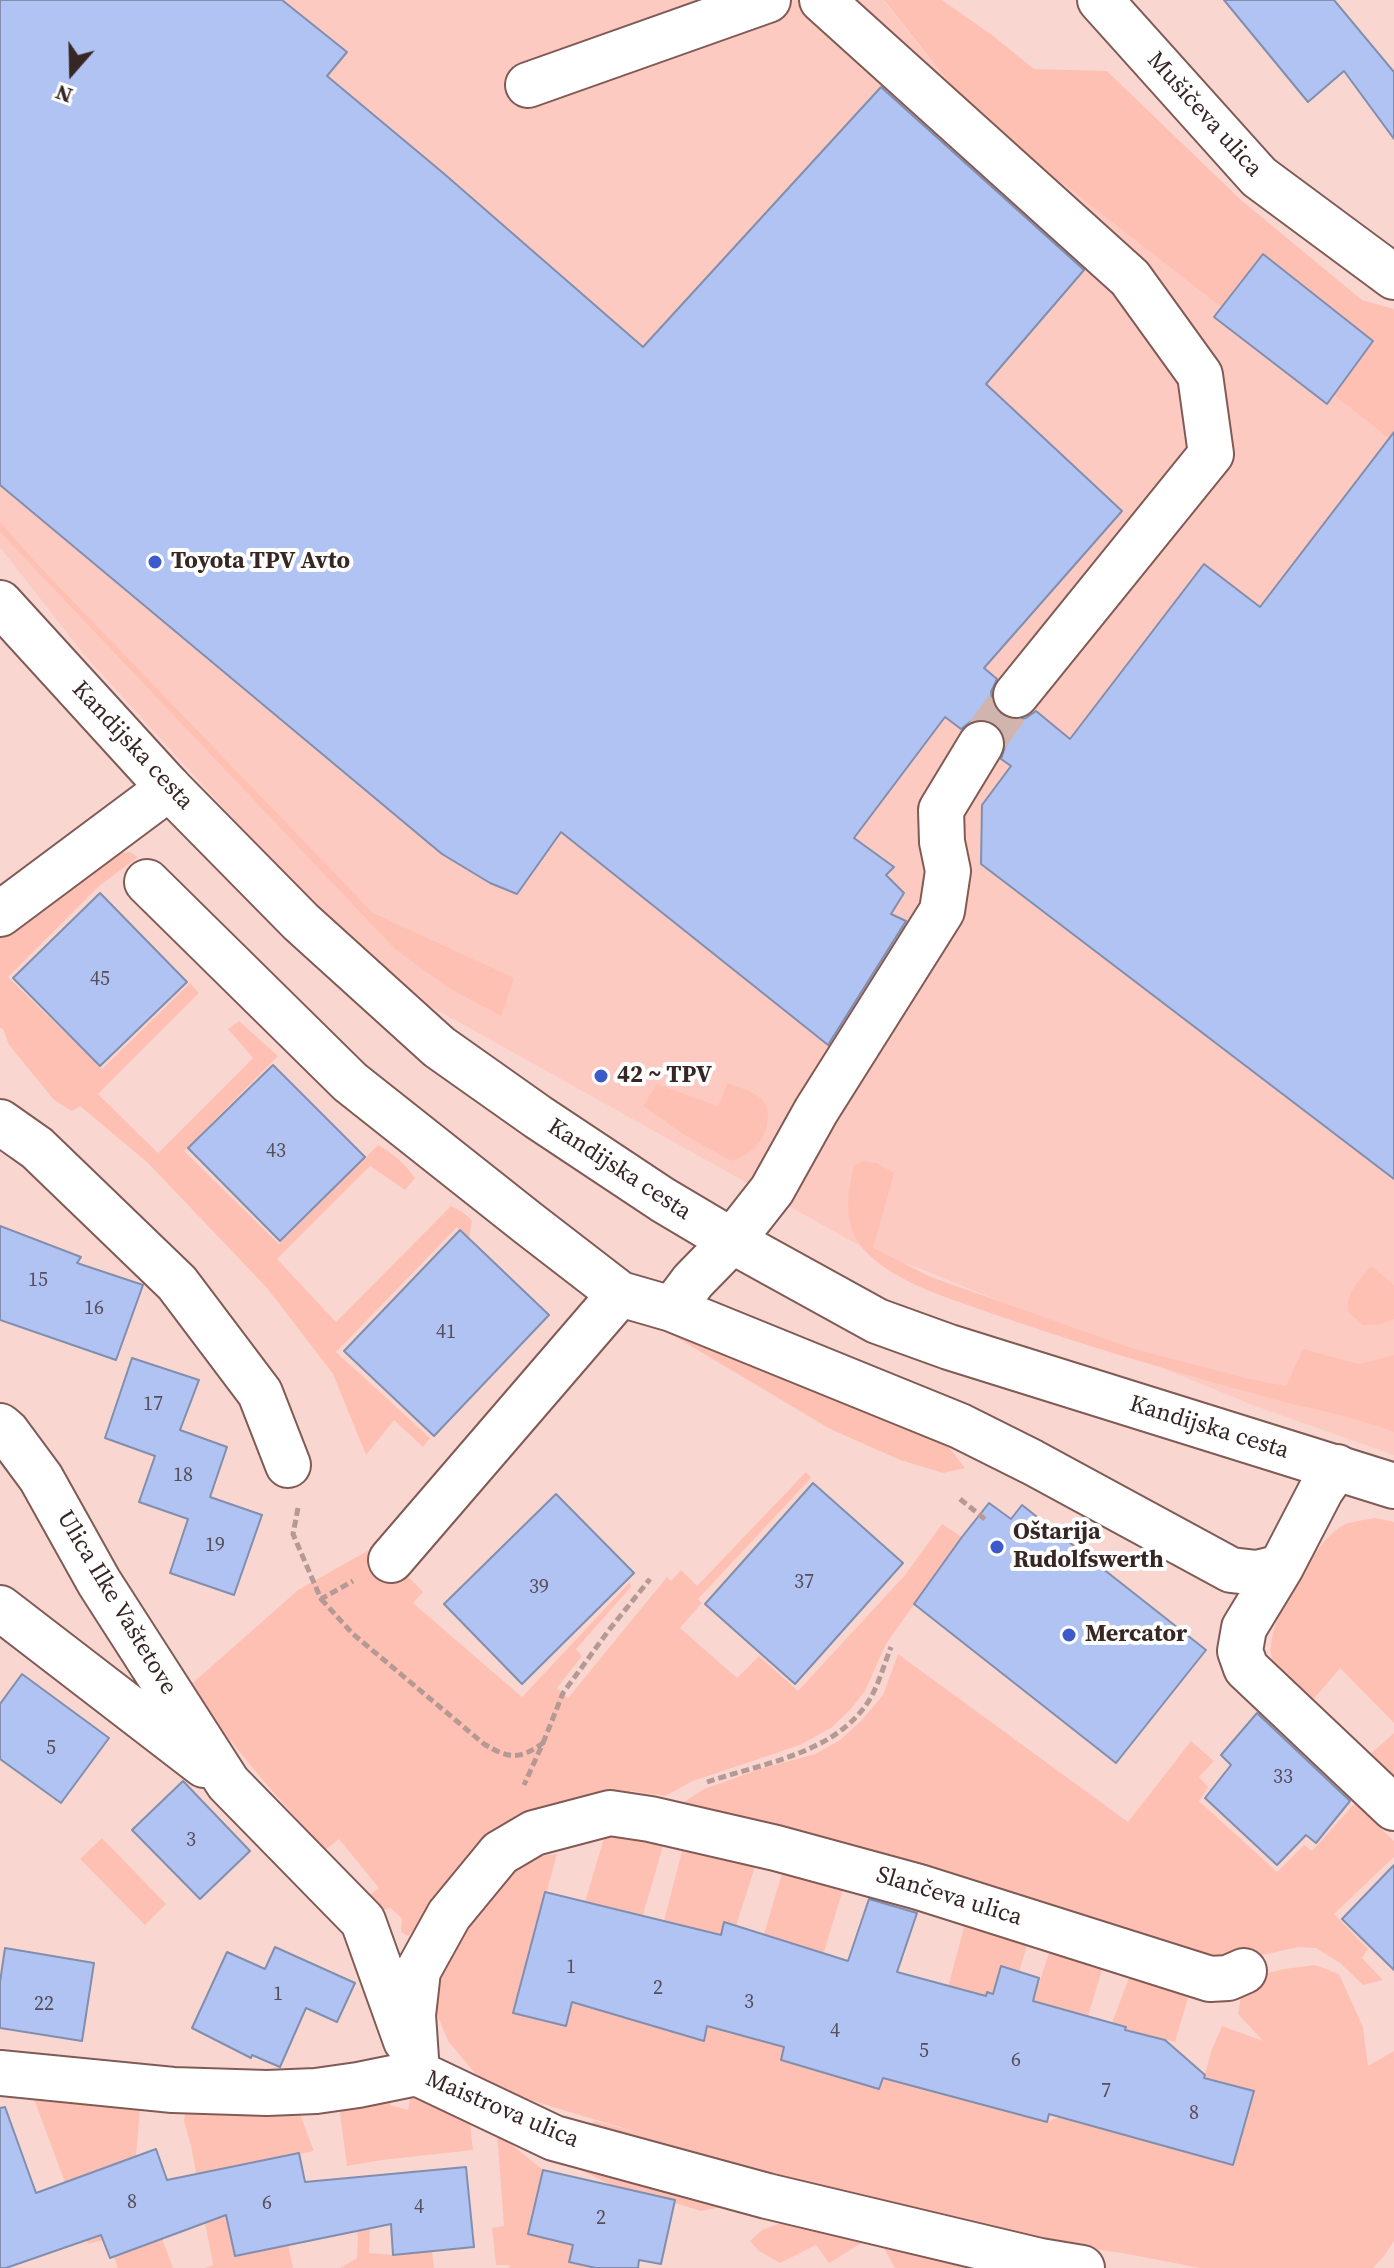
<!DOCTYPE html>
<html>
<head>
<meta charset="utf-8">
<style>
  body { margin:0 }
  #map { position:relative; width:1394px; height:2268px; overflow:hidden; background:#f9d7d0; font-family:"Source Serif 4",serif }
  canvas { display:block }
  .north { position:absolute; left:32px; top:32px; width:80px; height:80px; -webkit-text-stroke:6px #fff; paint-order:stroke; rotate:200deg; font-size:22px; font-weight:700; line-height:32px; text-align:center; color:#372724 }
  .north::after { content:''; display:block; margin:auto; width:28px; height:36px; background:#372724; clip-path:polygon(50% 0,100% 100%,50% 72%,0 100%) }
</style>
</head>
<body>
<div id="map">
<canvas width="1394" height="2268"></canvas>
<div class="north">N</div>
</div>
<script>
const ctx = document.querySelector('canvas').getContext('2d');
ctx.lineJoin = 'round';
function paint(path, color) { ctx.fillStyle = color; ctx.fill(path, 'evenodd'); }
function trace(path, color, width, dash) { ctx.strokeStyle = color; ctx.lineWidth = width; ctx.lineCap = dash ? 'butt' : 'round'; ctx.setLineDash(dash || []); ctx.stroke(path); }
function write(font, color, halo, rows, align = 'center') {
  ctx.font = font + ' "Source Serif 4",serif'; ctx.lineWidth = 8; ctx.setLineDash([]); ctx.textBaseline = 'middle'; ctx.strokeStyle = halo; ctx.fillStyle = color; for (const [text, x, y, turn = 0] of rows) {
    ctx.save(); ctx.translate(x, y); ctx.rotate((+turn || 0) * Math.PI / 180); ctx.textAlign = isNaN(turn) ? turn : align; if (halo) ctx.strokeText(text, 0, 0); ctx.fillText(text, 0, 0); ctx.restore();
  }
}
const built = new Path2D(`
  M0,0h883l91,114 420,290v1051l-139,-49 -339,-139 -45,-15 -495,-276 -295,-325 -81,-104z`);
const green = new Path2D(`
  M884,0h58l50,35 42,34 73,2 134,129 121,100 32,9v133l-420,-328z
  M0,522l39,44 334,347 141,65 -13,38 -54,-29 -52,-38 -395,-417z
  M130,852l8,5 -39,29 -91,91 94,92 88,-86 9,10 -101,101 60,59 95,-95 -25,-29 11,-8 39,35 -94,95 95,93 99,-99c15,8 27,19 37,33l-10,12 -35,-24 -93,93 59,63 115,-116 10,5 11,9 -3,18 -12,-11 -121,125 94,86 -7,9 -29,-27 -28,35 -33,-81 -66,-86 -119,-125 -68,-57 -8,5 -18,-11 -45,-55 -6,-16 -3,-1v-101l117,-74z
  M728,1083c9,4 22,7 30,13 17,12 10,40 -4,52 -6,6 -14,10 -22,13l-46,-25 -43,-30 14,-22 61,22z
  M863,1161l14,2 17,10 -21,75 58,29 200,71 114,30 41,8 17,-37 56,15 35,-9v77c-43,-17 -91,-24 -135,-37 -89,-24 -176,-50 -263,-80 -42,-15 -113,-35 -138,-73 -15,-23 -10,-52 -4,-77z
  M1371,1266l23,19v34l-13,5 -18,1 -15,-13c-2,-19 11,-32 23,-46z
  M659,1327l278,105 28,36 -22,5 -43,-13 -70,-31z
  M806,1472l5,6 -113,121 4,4 -22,25 57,50 22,-22 39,35 107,-116 37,-51 20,13 -76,107 -21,47 -15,19 -19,18 -31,17 -107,36 -28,15 -34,-5 -18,6 -54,6 -50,24 -30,28 -71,81 -7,-4 1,-14 -12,-10 -8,3 -8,-3 -8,-11 13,-9 -40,-49 -14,11 -54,-60 -84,-102 111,-98 80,-45 45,47 -10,11 109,94 108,-115 1,5 -55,62 6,7 -25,32 11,10 99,-121 4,4 10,-11 16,16z
  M1376,1518l18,4v201l-54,-55 -27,32c-11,-10 -34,-26 -40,-39 -14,-29 42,-118 67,-134 9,-6 25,-7 36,-9z
  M898,1654l230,168 63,-81 23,20 -15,16 9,10 -9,14 78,71 27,-27 8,6 43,-48 39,38v16l-60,57 34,35 -6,9 21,22 -20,5 -23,-22 -24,-15 -18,-1 -52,12 -49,-2 -98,-37 -146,-47 -275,-67 26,-17 56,-20 55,-15 25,-14 21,-19 22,-26z
  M1394,1733v51l-27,-27z
  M623,1837l40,9 -20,69 -58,-13 19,-64z
  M102,1838l64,66 -21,21 -65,-66z
  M682,1851l73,16 -19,59 -12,-3 -12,43 -40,-12 8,-29 -16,-4z
  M557,1854l-37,135 85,23 102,14 77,21 -3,13 98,29 4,-11 164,44 12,-5 174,48 21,-73 -50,-14 7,-26 11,-26 41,15 -25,-27 6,-35 40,-10 31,-4 24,9 24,53 5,39 26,-15v190l-10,15 -11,12h-173l-78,-15 -86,-12 -183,-42 -263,-72 4,-6 49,13 -130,-39 -34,-17 -31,-37 -12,-29 6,-36 11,-28 54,-78 25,-13z
  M783,1870l61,16 -24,79 -40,-25 -16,-6z
  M967,1916l63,19 -11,37 -18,-5 -8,27 -6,-2 -9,38 -30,-43z
  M1053,1941l53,16 -18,59 -56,-12z
  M1133,1967l58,21 -16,54 -13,-3 -8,27 -42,-43z
  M29,2086l112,12 -5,58 -57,22 24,62 -15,4z
  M394,2098l-4,7 18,5 2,-11h23l36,16 4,35 -91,10 -35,6 -8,-60z
  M298,2109l16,42 -97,19 18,85 53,-11 5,24h-88l8,-3 -22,-119 -7,-25 1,-9z
  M497,2133l46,37 -14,64 44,11 -3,17 26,6h-86l-1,-3h-13l-4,-37 12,-2z
  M577,2155l149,44 -4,8 -21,4 -26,-8v-3l-60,-13 -43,-21z
  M352,2188l14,1 4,40 -1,24 24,2 39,-4 2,17h-94l17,-10 1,-20z
  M794,2218l76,20 -41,25 -13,-18 -36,18 -21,-12 -9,-10 12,-11z
  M162,2238l11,30h-55l-4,-11z
  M878,2238l79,21 14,9h-76z`);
const building = new Path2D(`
  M0,0h282l65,52 -20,24 115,96 201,175 238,-260 203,183 -98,114 136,127 -138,157 13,11 -6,13 2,13 7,9 13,6 13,-2 10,-7 34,28 134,-175 56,43 134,-175v747l-413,-315 1,-59 29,-39 -10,-7 5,-15 -4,-13 -9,-9 -12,-3 -11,3 -9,7 -16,-12 -91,121 40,29 -8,8 18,18 -13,21 15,7 -78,124 -267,-213 -44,62 -27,-11 -48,-29 -442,-369z
  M1224,0h110l60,72v67l-50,-68 -36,31z
  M1263,254l110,87 -46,63 -113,-87z
  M100,893l87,89 -87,84 -87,-88z
  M273,1065l92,92 -85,84 -92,-93z
  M0,1226l81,31 -4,6 66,22 -27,75 -116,-40z
  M460,1230l89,85 -115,121 -90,-85z
  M132,1358l67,22 -19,50 47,17 -17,50 52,18 -28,80 -64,-22 18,-54 -49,-17 16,-46 -50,-18z
  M813,1483l90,80 -108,121 -90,-80z
  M556,1494l78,79 -112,111 -78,-80z
  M989,1503l22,16 11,-14 184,145 -90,113 -202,-159 48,-67z
  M22,1674l87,64 -48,65 -61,-44v-55z
  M1257,1713l93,88 -34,42 -10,-8 -29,30 -72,-67 26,-33 -10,-10z
  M183,1781l67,70 -50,48 -68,-69z
  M1394,1865v105l-52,-51z
  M545,1892l176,43 3,-13 124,39 21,-62 48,14 -20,59 89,24 1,-4 6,2 8,-28 38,12 -6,23 93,26 -1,3 40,10 40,35 -1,3 50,13 -21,74 -184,-51 -2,8 -164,-44 -4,11 -98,-29 3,-13 -77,-21 -3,15 -132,-39 -6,24 -53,-13z
  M275,1947l80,36 -18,39 -31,-14 -26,59 -28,-12 -1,3 -59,-30 35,-76 38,17z
  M5,1948l89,15 -12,78 -82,-13v-46z
  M5,2107l31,86 120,-44 11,31 132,-27 6,29 161,-15 8,80 -81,8 -2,-31 -156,32 -9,-41 -116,43 -9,-23 -95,33h-6v-160z
  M543,2170l132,30 -14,64 -22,-4 -1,8h-42l-27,-6 4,-17 -45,-11z`);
const minorTunnel = new Path2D(`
  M981,744l35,-49`);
const path = new Path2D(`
  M960,1499l26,21
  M298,1508l-5,26 28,65 32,-18
  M321,1599l32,35 131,110c25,15 35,16 59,-1l-19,42
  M543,1743l20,-50 46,-63 41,-51
  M707,1782c53,-18 120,-27 156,-73 14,-17 20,-42 28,-62`);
const minor = new Path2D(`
  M822,0l308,278 70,97 11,79 -195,241
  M1100,0l159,177 135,100
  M528,85l240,-85
  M147,882l203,200 178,141 92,71 52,15 288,117 72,36 199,108 26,3 24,-6
  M0,914l169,-126
  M0,1122l37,26 140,135 83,110 28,72
  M672,1309l21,-28 39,-40 40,-51 44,-79 126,-200 6,-40 -6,-29 -1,-32 40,-66
  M0,1426l7,6 34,46 58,104 129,201 135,138 43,120
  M1337,1467l-16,23 -40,77 -37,61 -4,23 6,17 148,140
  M391,1560l229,-266
  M0,1608l204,157
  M0,2073l173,17 94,3 49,-2 42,-6 59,-12 137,65 213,58 273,65 42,7
  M417,2073l-4,-58 5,-44 31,-56 51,-62 34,-20 76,-20 40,6 126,29 143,39 291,92 18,-1 16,-7`);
const major = new Path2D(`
  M0,603l169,185 132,134 138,125 99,70 125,83 69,41 145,80 72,26 445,139`);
const markers = [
  [155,562,8,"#3d5acc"],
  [601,1076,8,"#3d5acc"],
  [997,1547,8,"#3d5acc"],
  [1069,1635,8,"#3d5acc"]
];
const numberNames = [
  ["45",100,980],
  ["43",276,1152],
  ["15",38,1281],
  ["16",94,1309],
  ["41",446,1333],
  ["17",153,1405],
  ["18",183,1476],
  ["19",215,1546],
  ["37",804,1583],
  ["39",539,1588],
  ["5",51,1749],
  ["33",1283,1778],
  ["3",191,1841],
  ["1",571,1968],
  ["2",658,1989],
  ["1",278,1995],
  ["3",749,2003],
  ["22",44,2005],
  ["4",835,2032],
  ["5",924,2052],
  ["6",1016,2061],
  ["7",1106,2092],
  ["8",1194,2114],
  ["8",132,2203],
  ["6",267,2204],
  ["4",419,2208],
  ["2",601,2219]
];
const streetNames = [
  ["Mušičeva ulica",1204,115,48],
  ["Kandijska cesta",132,746,47],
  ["Kandijska cesta",619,1170,33],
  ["Kandijska cesta",1209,1428,17],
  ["Ulica Ilke Vaštetove",116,1603,59],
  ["Slančeva ulica",949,1897,17],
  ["Maistrova ulica",502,2110,23]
];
const poiNames = [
  ["Toyota TPV Avto",171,562],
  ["42 ~ TPV",617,1076],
  ["Oštarija",1013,1533],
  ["Rudolfswerth",1013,1561],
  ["Mercator",1085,1635]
];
paint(built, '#fdcac1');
paint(green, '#ffc0b4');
paint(building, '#b1c3f3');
trace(building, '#818eae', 2);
trace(minorTunnel, '#d2b4ae', 44, [44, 22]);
trace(minor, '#805b55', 48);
trace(major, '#805b55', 48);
trace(path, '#b59994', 5, [8, 4]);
trace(minor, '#fff', 44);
trace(major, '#fff', 44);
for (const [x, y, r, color] of markers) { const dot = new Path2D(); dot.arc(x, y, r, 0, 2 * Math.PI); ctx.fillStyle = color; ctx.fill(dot); trace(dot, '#fff', 3); }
write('20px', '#564e58', null, numberNames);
write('24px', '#372724', '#fff', streetNames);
write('bold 24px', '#372724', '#fff', poiNames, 'left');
</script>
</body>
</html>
